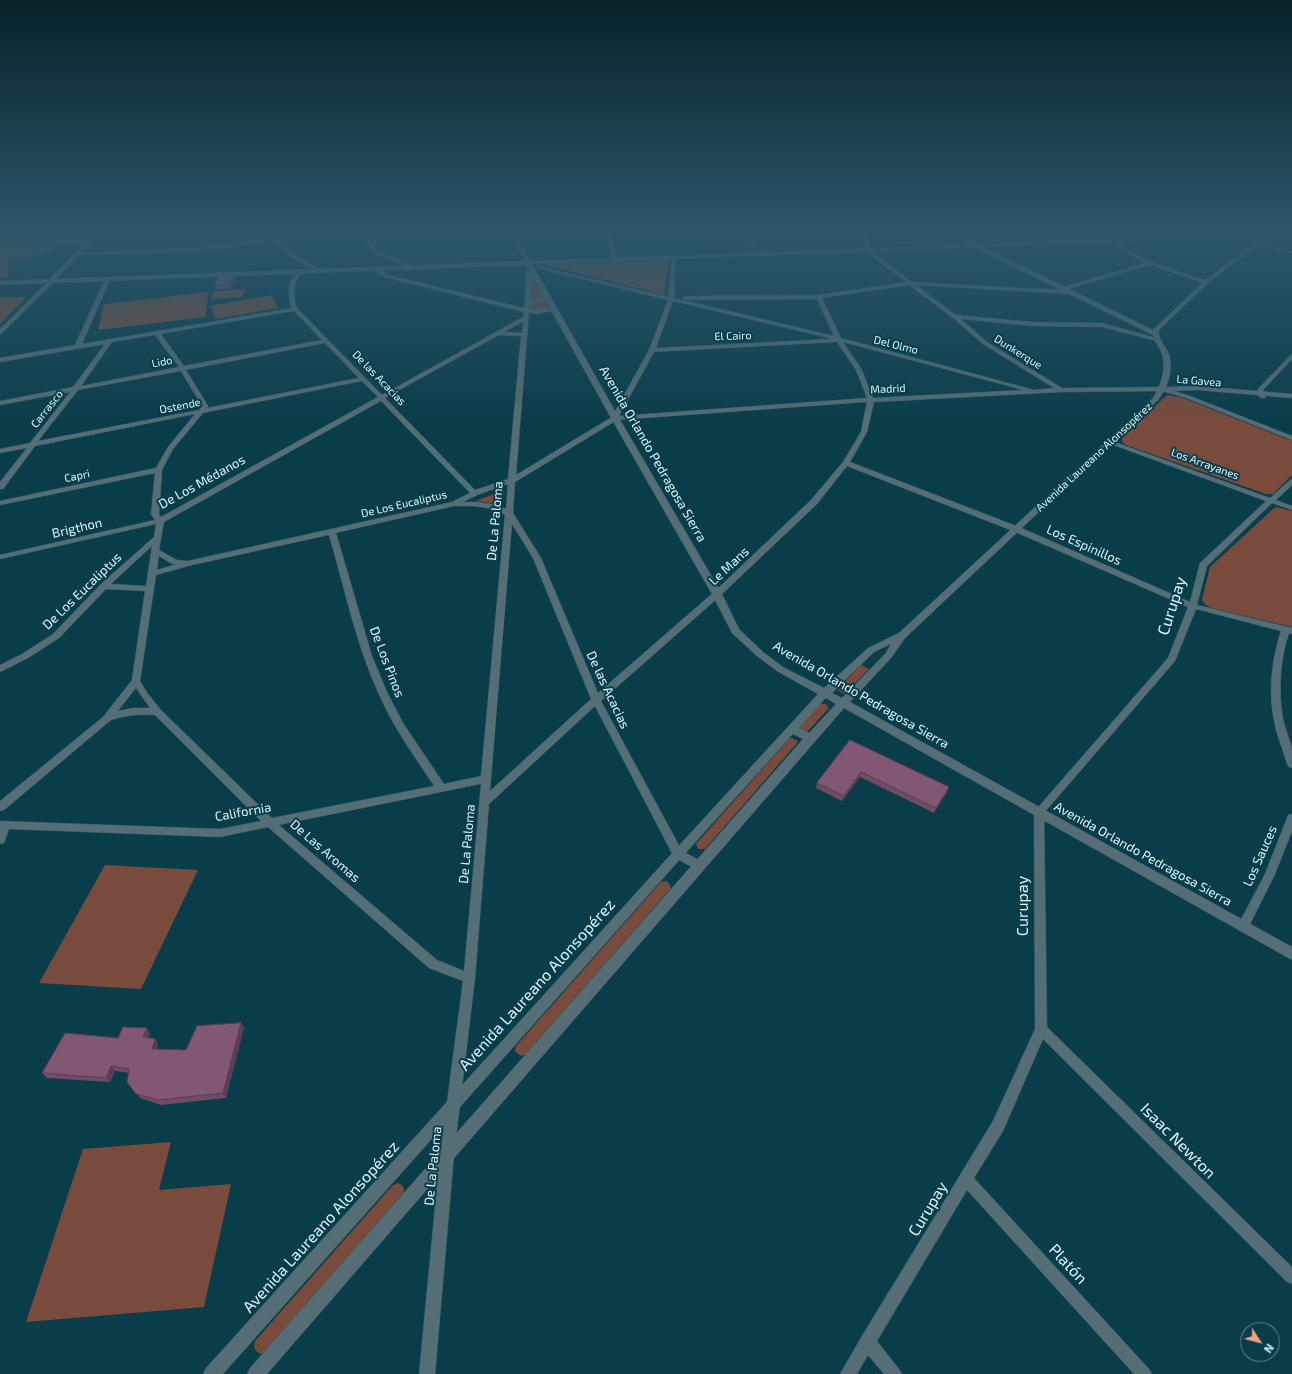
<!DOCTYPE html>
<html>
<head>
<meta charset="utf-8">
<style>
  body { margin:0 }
  #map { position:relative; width:1292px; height:1374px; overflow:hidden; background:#0a3d4a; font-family:"Exo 2",sans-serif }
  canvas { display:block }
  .north { position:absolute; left:1240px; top:1322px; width:40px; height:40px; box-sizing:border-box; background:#0a3d4a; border:1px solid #5e8792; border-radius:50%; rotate:126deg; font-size:11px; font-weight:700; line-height:16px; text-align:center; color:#ddf5fd }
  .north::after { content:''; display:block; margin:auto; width:14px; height:18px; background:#f39f83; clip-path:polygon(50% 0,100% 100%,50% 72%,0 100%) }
</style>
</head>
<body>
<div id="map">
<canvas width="1292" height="1374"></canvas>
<div class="north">N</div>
</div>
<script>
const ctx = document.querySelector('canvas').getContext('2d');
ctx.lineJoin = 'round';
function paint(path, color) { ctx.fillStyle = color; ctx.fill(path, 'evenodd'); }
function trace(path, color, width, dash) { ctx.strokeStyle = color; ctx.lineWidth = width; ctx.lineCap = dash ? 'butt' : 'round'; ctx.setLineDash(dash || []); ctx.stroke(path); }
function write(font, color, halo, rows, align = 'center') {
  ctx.font = font + ' "Exo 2",sans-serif'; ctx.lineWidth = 4; ctx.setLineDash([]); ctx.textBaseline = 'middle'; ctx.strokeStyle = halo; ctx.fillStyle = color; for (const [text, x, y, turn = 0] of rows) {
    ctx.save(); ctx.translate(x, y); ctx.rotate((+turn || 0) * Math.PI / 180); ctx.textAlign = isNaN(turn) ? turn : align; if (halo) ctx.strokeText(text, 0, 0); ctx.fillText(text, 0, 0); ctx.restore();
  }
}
const green = new Path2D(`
  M94,233l-8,9 -86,1v-8z
  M0,246h51l6,2 -21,8 -28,4 1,9 -2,8 -7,2z
  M670,259l-6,36 -121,-31z
  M532,277l18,31 -21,2z
  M245,289l-3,8 -31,2 3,-8z
  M208,292l-2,25 -108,13 6,-26z
  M271,295l7,13 -62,11 -6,-13z
  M0,297h27l-27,27z
  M1167,395l16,3 109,43v34l-19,19h-7l-140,-49 -4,-3v-4z
  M504,490l-2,14 -26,-3z
  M1276,507l16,4v116l-81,-19 -5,-3 -4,-5 8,-33 63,-58z
  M861,665l8,4 -25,25 -7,-4z
  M820,704h6l3,4 -22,24 -3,1 -5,-3v-2z
  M792,738l6,3 -1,2 -92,106h-7l-2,-5 93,-105z
  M105,865l93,5 -57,119 -102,-6z
  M665,881l3,1 3,6 -145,166 -4,2 -4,-2 -3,-3 1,-5 145,-164z
  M171,1142l-12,48 72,-6 -27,123 -178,15 57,-173z
  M398,1183l4,2 2,4 -1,5 -138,158 -5,2c-6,-4 -6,-7 -5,-13l138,-156z`);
const minor = new Path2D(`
  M0,232h53l-53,2z
  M285,232h7l-16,6 23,20 23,12v2h-4l-23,-12 -23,-20c-62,15 -131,13 -195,15l-2,-1 2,-1c44,-2 88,-3 133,-7 25,-2 51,-5 75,-14z
  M357,232h5l9,11c5,-6 11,-11 19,-11l-12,9 -4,5 4,5 38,16 -5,1 -37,-15z
  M607,232h4l5,28 -4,-1z
  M727,232h6l37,22 -4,1z
  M863,232h4l2,17 43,33 148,8v-2l85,-25 -23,-13 -9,-9 12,-9h5l-12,9 7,7 22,12 62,22 -5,1 -54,-18 -86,25 6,1v2l-2,1 -152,-9 40,30 76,7 70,1 58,16 -3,2 -55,-14 -70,-1 -71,-7 26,23 75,46 100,-1 28,9 102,40v4l-106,-42 -24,-7 -101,1 -187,10 -7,30 -17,30 169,65 171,75 10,-39 66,-62 -158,-58v-2h4l158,57 20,-18 2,-1v6l-16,15 16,6v4l-20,-7 -65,63 -10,39 95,23v6l-3,-1c-9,26 -11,59 -6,86 2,10 7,20 9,30 0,6 0,13 0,19l-3,-1 -2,-3c-4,-15 -11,-29 -13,-44 -6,-29 -2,-62 7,-89l-85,-22 -21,52 -131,152 3,214 245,240v17l-5,-2 -244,-243 -40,92 -29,47 175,191 3,5h-18l-167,-184 -90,151 22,28 3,5h-18l-16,-19 -11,19h-17l22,-38 131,-215 42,-92 -1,-217 134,-154 20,-51 -175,-76 -166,-65 -30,38 -97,92 -119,105 81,150 21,11 1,3 -1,3c-9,3 -21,-7 -29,-11l-79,-151 -106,98 -14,174 -21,177 -19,219h-16l21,-219 23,-174 -34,-13 -161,-141 -48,10 -211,-8 -5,14 -4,1v-23l220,8 41,-8 -106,-106c-15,-1 -29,0 -44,5l-107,90 -4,1v-10l103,-84 29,-37 13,-89 -39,-2 -47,49 -31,20 -28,14v-7l22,-11 31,-20 48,-50 53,-47 2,-13 -156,35v-4l155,-35 -4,-6 4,-41 -155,32v-4l156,-33 12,-21 27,-33 -160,32 -32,43h-3v-7l27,-34 -27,5v-4l30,-6 40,-51 -70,13v-4l73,-14 32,-43 -105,18v-4l75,-13 30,-66 5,1 -28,64 210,-36c-5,-12 -5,-30 7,-38l3,2c-9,12 -10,23 -5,36l85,87 141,-78 1,-5 -140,-35 -11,-7v-2h4l11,7 136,33 3,-40 3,-2 3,2 -3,32 9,-3 12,3 -3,2 -9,-1 -9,3 -1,5c8,1 21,-3 28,1l-20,4 -8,-2 -13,163 96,-58 37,-67 19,-50 -131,-32v-2l131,31 4,-41 2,-1 2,1 -2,42 160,38 -17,-37 -132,1 -3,-2 3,-2 134,-1 87,-13 -41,-31zM909,285l44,33 30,26 71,44 -20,2 -193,-52 -19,-40zM673,301l152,36 7,2 -176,9zM294,311l28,29 -138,26 -23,-32zM523,322l-1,11 -18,-1zM155,335l24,32 -98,19 31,-44zM499,335l22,1 -13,143 -33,11 -90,-92zM837,342l19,28 11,28 -248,18 35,-64zM843,342l181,48 -151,8 -11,-28zM325,343l34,35 -152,30 1,-2 -22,-36zM181,371l21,35 -3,4 -161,31 40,-51zM362,381l16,16 -217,120 -2,-3 3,-44 11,-21 30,-36zM381,401l89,92 -18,9 -264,59 -11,-1 -18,-10 5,-28zM867,402l-6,30 -18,30 -32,38 -97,92 -116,101 -57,-135 -28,-45 2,-31 102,-62zM508,484l-2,25c-14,-7 -28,-7 -43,-7l14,-7zM454,506c21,0 32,-1 51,9l-24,261 -37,8 -41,-61 -16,-31 -15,-36 -36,-123zM512,524l21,34 58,141 -101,92zM329,535c15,51 27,109 49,157 14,34 36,63 56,94l-162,32 -111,-108 -13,-16 -8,-13 16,-106 36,-10zM152,546l-6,40 -35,-2zM159,556l13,8h5l-20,6zM136,688l14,20h-17l-15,3zM481,784l-17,187 -27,-11 -158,-135z
  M1041,232h6l22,11 -4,1z
  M89,242l2,1v1l-91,2v-2z
  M1256,242l36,9v2l-38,-9v-1z
  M1292,354v5l-29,31 3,7 -1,1h-4l-4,-5 1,-4z
  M1292,814v17l-17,43 -28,56 -4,2 -4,-2 -2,-3 28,-53 22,-56 1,-3z`);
const tertiary = new Path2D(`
  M96,232h5l-45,47 469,-18 -17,-29h6l16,29 439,-16 -24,-13h7l24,12 316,-12v4h-23l-61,47 -49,47c-1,8 4,13 8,20 6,12 4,25 -1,37l32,-1 94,8v4l-94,-8 -34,1 -6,9 -253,238 -14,20 -41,44 442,245v13l-448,-252 -577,666h-20l3,-6 553,-629 -10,-5 -111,123 -459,517h-20l3,-6 468,-517 144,-157 -41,-23 -20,-15 -25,-23 -20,-39 -101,-176 -85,-153 -473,18 -53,52v-6l46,-46 -46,2v-4l49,-2zM1262,237l-58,44 -51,49 -170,-83zM975,248l178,87c1,6 4,9 7,14 8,17 2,34 -7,49l-254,235 -31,15 -44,40 -41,-21 -20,-15 -24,-23 -17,-35 -103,-176 -87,-154zM891,644l-6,10 -43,44 -10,-5 42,-41zM826,698l10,6 -27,29 -10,-5z`);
const wall = new Path2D(`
  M235,279l-4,10h-15l-2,-4z
  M850,740l99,47 -2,5 -13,21 -74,-36 -18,24 -26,-13 1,-5z
  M241,1023l3,5 -18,70 -65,7 -21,-7 -13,-16 2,-9 -14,-2 -5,11 -63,-4 -5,-5 76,-35 32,-5 -2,5 7,1 3,5 -1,5 29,1z`);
const shadedWall = new Path2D(`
  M234,275l1,4 -4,10 -2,-5z
  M861,772l-1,5 -18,24 2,-5z
  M949,787l-2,5 -13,21 2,-5z
  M241,1023l3,5 -18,70 -3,-5z
  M147,1028l3,5 -4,9 -3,-5z
  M155,1039l3,5 -2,9 -4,-4z
  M111,1066l4,5 -5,11 -4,-4z`);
const building = new Path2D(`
  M234,275l-5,9 -15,1 5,-9z
  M850,740l99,47 -13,21 -75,-36 -17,24 -27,-13z
  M241,1023l-18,70 -65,7 -22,-6 -9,-12 2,-13 -18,-3 -5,12 -64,-5 23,-40 53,5 5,-11 24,1 -4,9 12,2 -3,10 34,1 11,-24z`);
const farStreetnames = [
  ["El Cairo",733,336,-2],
  ["Del Olmo",896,345,14],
  ["Dunkerque",1018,352,32],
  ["Lido",162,362,-11],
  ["De las Acacias",379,378,46],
  ["La Gavea",1199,381,5],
  ["Madrid",888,389,-3],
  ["Ostende",180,406,-11],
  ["Carrasco",47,409,-52],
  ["Avenida Laureano Alonsopérez",1094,457,-43],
  ["Los Arrayanes",1205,464,20],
  ["Capri",77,476,-12],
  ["De Los Eucaliptus",404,504,-13]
];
const streetNames = [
  ["Avenida Orlando Pedragosa Sierra",653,454,60],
  ["De Los Médanos",202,482,-29],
  ["De La Paloma",495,521,-85],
  ["Brigthon",77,528,-13],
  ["Los Espinillos",1084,545,24],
  ["Le Mans",729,566,-43],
  ["De Los Eucaliptus",82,591,-44],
  ["De Los Pinos",387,662,69],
  ["De las Acacias",608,690,65],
  ["Avenida Orlando Pedragosa Sierra",861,695,30],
  ["California",243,812,-10],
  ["De La Paloma",467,844,-85],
  ["De Las Aromas",325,851,41],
  ["Avenida Orlando Pedragosa Sierra",1143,854,29],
  ["Los Sauces",1260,856,-66],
  ["De La Paloma",433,1166,-84]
];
const nearStreetnames = [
  ["Curupay",1172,606,-72],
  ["Curupay",1023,906,-90],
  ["Avenida Laureano Alonsopérez",537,985,-48],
  ["Isaac Newton",1178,1141,45],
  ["Curupay",928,1209,-59],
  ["Avenida Laureano Alonsopérez",321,1227,-48],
  ["Platón",1068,1264,47]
];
paint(green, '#794b3c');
trace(minor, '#2c5a67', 1);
trace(tertiary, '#2c5a67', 1);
paint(minor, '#556d75');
paint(tertiary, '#556d75');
paint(wall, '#6f4b64');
paint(shadedWall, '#5a3d51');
paint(building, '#815774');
trace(building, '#5a3d51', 1);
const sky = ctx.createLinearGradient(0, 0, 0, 425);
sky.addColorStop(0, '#062229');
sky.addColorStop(0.55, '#2d576b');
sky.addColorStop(1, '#2d576b00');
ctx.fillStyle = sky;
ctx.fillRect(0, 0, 1292, 425);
write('11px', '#ddf5fd', '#0a3d4a', farStreetnames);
write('13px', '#ddf5fd', '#0a3d4a', streetNames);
write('16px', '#ddf5fd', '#0a3d4a', nearStreetnames);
</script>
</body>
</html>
